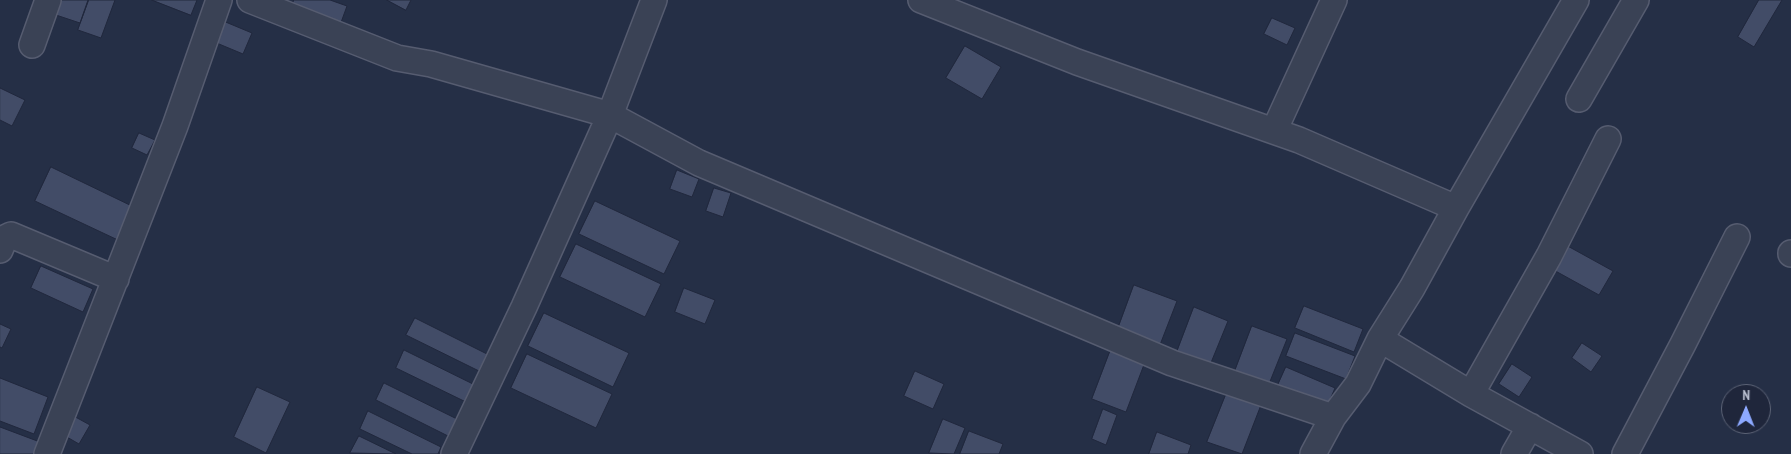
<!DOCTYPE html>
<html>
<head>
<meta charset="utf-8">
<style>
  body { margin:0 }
  #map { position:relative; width:1791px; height:454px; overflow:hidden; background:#252f46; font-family:"PT Sans Narrow",sans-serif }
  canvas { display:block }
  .north { position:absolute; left:1721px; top:384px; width:50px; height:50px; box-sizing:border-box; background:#1f263b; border:1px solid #5c6376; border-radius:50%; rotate:1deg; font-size:14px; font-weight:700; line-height:20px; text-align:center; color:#b8becf }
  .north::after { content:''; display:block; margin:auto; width:18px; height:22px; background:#8da9ff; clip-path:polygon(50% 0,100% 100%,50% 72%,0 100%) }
</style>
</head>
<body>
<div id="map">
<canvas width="1791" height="454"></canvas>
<div class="north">N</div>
</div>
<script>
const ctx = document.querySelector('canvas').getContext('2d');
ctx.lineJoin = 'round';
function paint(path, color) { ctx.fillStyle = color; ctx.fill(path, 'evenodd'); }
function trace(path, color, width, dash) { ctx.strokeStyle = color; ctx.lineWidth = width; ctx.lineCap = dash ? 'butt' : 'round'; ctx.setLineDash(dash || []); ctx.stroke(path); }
const building = new Path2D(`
  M58,0h30l-8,23 -27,-9z
  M89,0h26l-14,38 -23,-8z
  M152,0h45l-6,15z
  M294,0h36l17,6 -8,22 -49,-18z
  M387,0h24l-5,10z
  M1759,0h23l-28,47 -16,-10z
  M216,18l36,15 -9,21 -36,-15z
  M1272,18l23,10 -8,17 -23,-11z
  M965,46l36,21 -19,32 -36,-21z
  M0,88l25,12 -13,26 -12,-6z
  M139,133l16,7 -8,15 -15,-7z
  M51,167l85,41 -16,33 -85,-40z
  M677,170l22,9 -7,18 -22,-8z
  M714,188l17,5 -8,24 -17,-6z
  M595,201l85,40 -16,33 -85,-40z
  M576,244l85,40 -16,33 -85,-40z
  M1564,244l49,27 -14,24 -49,-27z
  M41,266l52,23 -10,23 -52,-24z
  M1134,285l43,16 -19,49 -42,-16z
  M684,288l31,12 -10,24 -30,-12z
  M1304,306l59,23 -9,23 -59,-24z
  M1194,307l34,14 -20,49 -33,-13z
  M544,313l85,40 -16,34 -85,-41z
  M415,318l72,36 -8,17 -73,-36z
  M0,324l11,5 -9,19 -2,-1z
  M1252,326l35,13 -20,50 -34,-13z
  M1295,333l60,23 -9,23 -60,-23z
  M1582,343l20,13 -11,16 -19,-14z
  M1111,349l34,13 -19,50 -34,-13z
  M404,350l73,36 -9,17 -72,-35z
  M527,354l85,40 -16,34 -85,-40z
  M1512,364l20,13 -13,20 -20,-13z
  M1286,367l49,21 -9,21 -49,-22z
  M915,371l29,13 -11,25 -29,-13z
  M0,378l48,19 -14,37 -34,-13z
  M384,383l73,36 -9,17 -72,-36z
  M257,387l33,15 -24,51 -32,-16z
  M1227,392l34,13 -19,49 -35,-12z
  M1103,409l14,6 -11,30 -14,-6z
  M368,411l73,36 -3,7h-26l-52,-25z
  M70,414l20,11 -11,19 -19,-11z
  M943,419l22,9 -11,26 -25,-1z
  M0,427l40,15 -4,12h-36z
  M969,431l34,13 -4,10h-39z
  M1157,432l34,13 -3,9h-39z
  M359,436l37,18 -46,-1z`);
const minor = new Path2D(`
  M250,0l147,58 34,6 179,51 89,48 473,200 161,54
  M921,0l156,62 222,78 157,68
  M32,45l16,-45
  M1579,99l57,-99
  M1274,131l60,-131
  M0,250l5,-12 6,-3 105,44
  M1791,254v-1
  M1380,339l91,55 109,60
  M1471,394l78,-138 59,-117
  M47,454l128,-328 44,-126
  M454,454l70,-147 86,-192 44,-115
  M1313,454l20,-37 25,-33 22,-45 32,-51 44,-80 120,-208
  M1514,454l16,-28
  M1625,454l58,-110 54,-107`);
paint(building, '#424c67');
trace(building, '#21283d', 1);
trace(minor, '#565c70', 28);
trace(minor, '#3a4255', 25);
</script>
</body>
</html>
